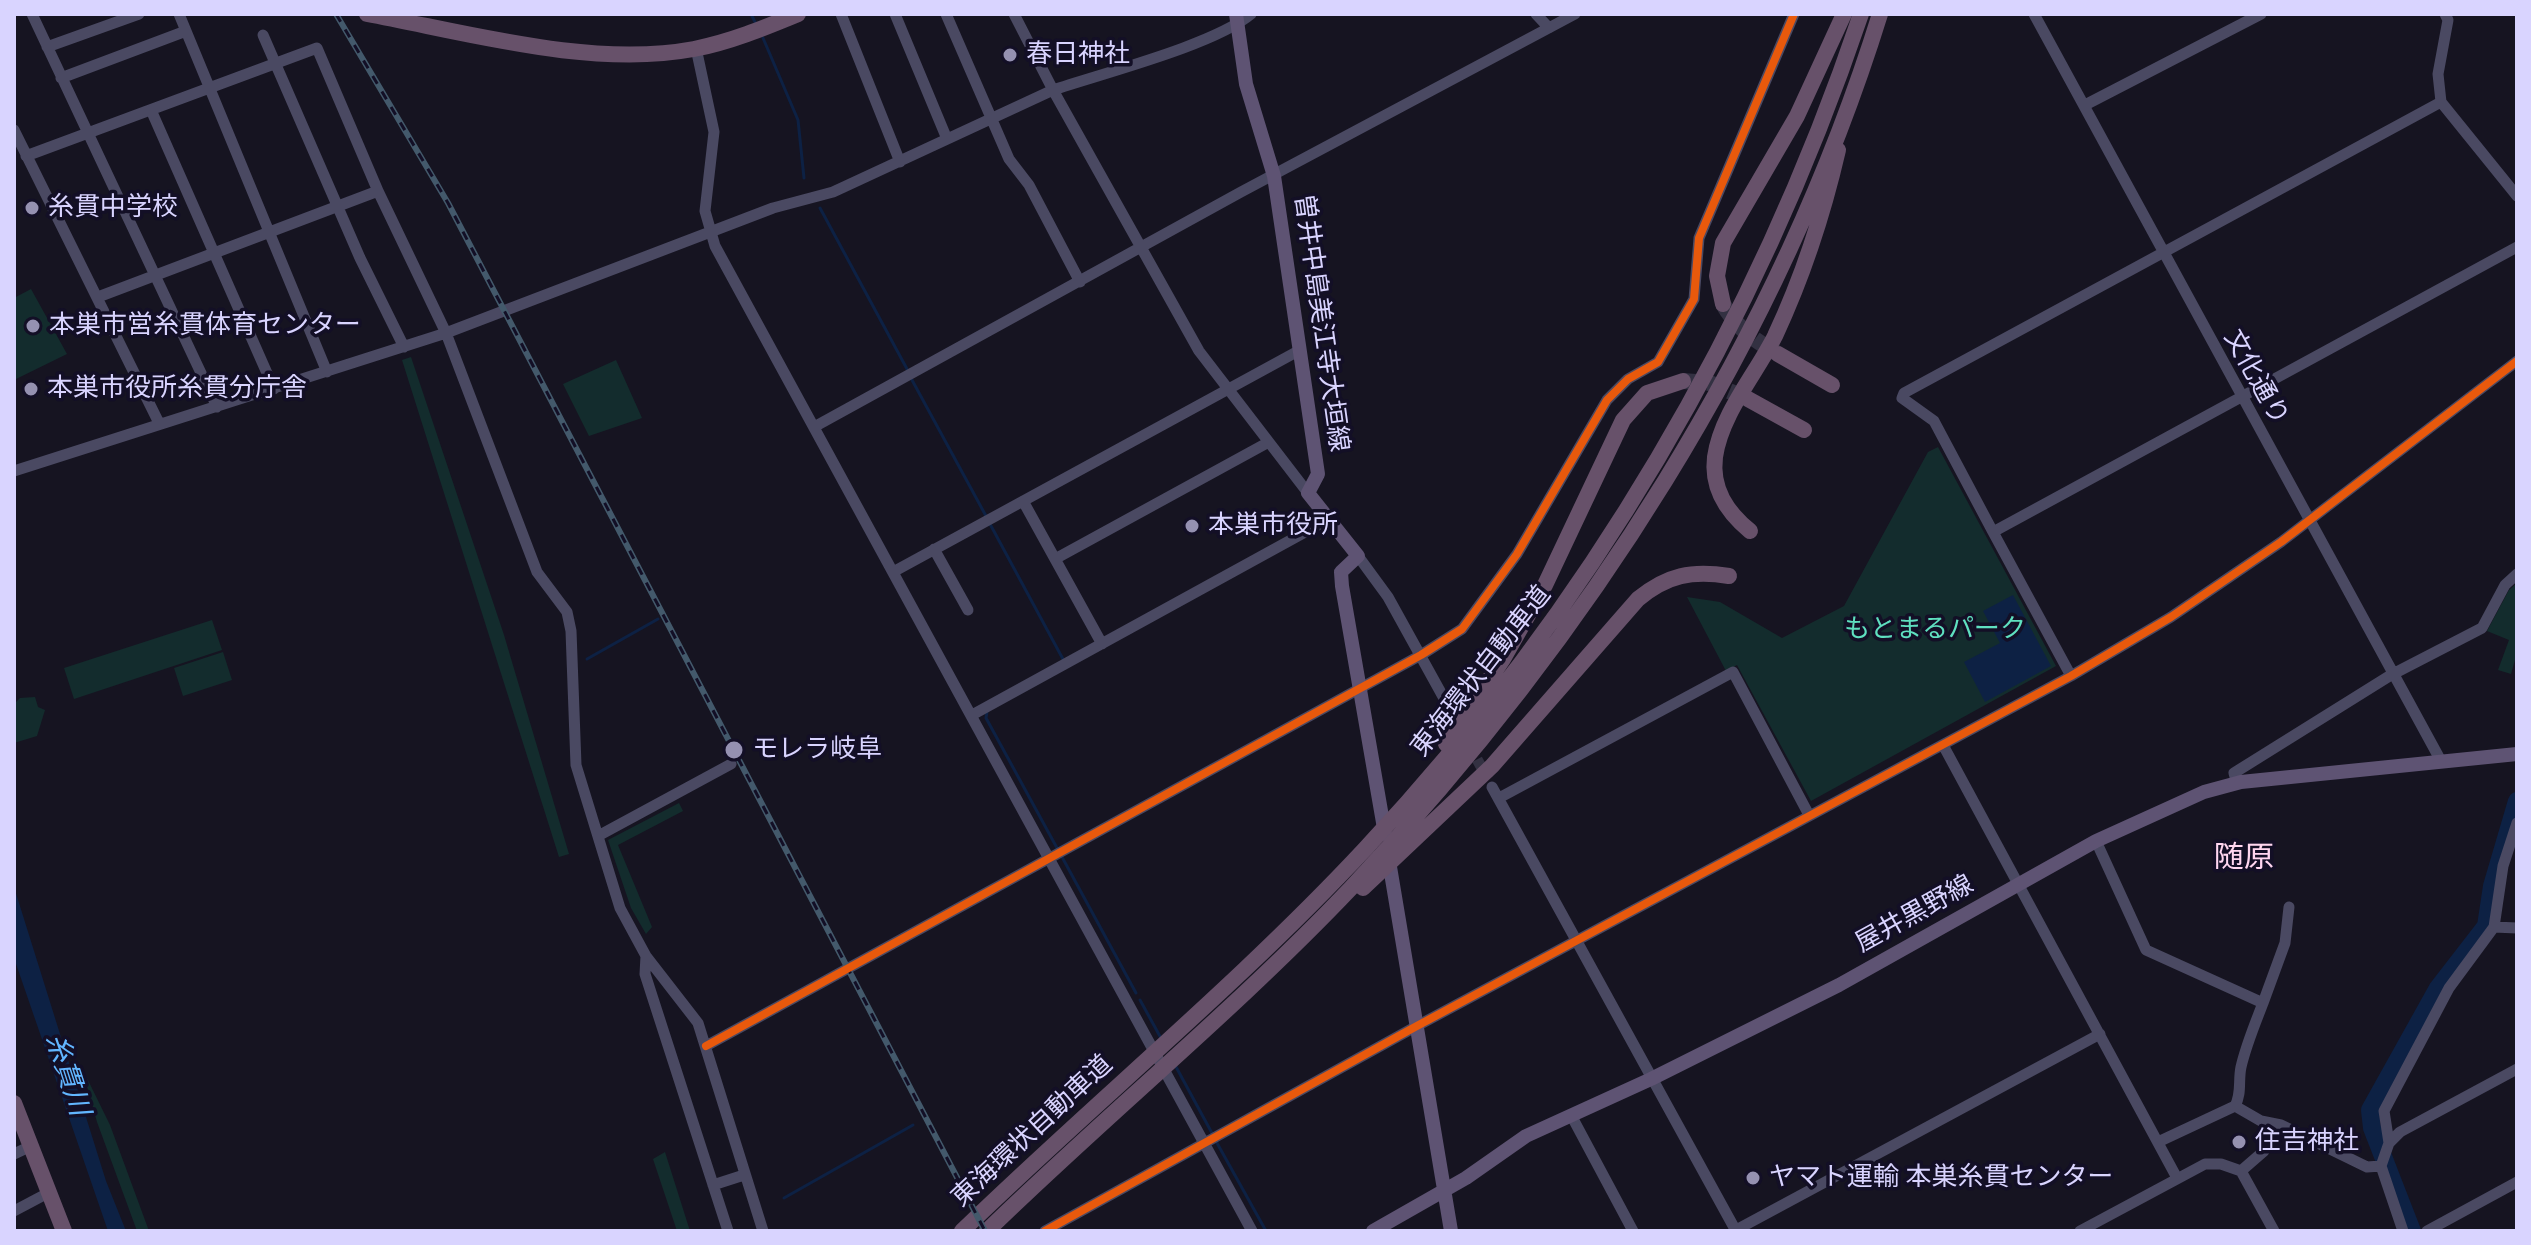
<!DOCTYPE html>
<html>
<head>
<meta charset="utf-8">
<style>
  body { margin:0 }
  #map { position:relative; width:2531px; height:1245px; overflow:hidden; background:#161421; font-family:Roboto,sans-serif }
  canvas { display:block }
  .frame { position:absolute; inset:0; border:16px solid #d9d4ff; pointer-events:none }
</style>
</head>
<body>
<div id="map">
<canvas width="2531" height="1245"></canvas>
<div class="frame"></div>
</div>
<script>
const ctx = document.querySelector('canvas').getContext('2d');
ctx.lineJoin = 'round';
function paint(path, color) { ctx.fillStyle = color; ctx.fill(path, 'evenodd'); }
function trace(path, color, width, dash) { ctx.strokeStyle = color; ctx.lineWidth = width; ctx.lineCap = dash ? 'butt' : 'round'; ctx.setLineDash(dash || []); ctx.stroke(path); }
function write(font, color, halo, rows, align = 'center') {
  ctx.font = font + ' Roboto,"Noto Sans JP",sans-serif'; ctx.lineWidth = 7; ctx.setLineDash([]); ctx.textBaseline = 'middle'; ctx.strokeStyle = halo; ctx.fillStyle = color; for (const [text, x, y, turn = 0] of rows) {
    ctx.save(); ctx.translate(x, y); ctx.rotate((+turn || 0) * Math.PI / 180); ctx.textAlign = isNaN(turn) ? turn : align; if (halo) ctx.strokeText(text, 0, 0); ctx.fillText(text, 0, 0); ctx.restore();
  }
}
const green = new Path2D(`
  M31,289l36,65 -53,26v-82z
  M411,357l93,278 65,219 -10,3 -157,-497z
  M616,360l26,58 -53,18 -26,-52z
  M1938,447l118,219 -245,135 -74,-136 -11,6 -39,-74 33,5 62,36 62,-32 84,-154z
  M2517,583v70l-6,21 -13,-4 11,-30 -22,-9 22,-41z
  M212,620l10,30 -148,49 -10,-31z
  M223,652l9,28 -49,16 -9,-28z
  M35,697l3,10 7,3 -8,26 -23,7v-39l6,-6z
  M679,803l4,8 -65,34 34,82 -6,7 -15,-26 -23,-68z
  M82,1068l28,57 39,106h-12l-40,-109z
  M665,1152l25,79h-13l-24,-72z`);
const water = new Path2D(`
  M2013,595l38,71 -66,36 -21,-40 36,-19 -17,-32z
  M14,887l92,294 20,50h-18l-94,-273z`);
const stream = new Path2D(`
  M751,14l4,8
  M763,38l35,82 6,58
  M820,208l87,161
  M912,380l74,136
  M990,524l74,137
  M587,659l71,-40
  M987,712l-1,6 71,130
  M1062,857l74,136
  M1140,1000l22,40
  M1175,1065l38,70
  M1217,1143l49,88
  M784,1198l129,-73`);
const river = new Path2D(`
  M2412,1231l-40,-103 -2,-18 68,-122 48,-62 6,-40 25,-85`);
const minorTunnel = new Path2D(`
  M1469,745l19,34`);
const highwayTunnel = new Path2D(`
  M1723,304c14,25 32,36 55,50
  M1683,381l27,2 38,16`);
const minor = new Path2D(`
  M32,14l185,393
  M179,14l148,358
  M841,14l59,148
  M895,14l52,125
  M946,14l63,145 20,26 51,97
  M1251,14c-37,31 -148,59 -198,76l146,261 109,142
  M1536,14l13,14
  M2034,14l407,747
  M2445,14l3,6 -10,54 3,28 76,94
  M263,35l97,223 44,89
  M47,47l92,-33
  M696,48l18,84 -9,79 10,35 537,985
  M61,78l125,-47
  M2085,105l176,-91
  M151,110l123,279
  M14,130l145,293
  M26,156l291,-108 61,143 -280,106
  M378,191l68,142 91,239 30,40 4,19 5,134 44,143 26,48 52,67 65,208
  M814,427l427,-235 334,-178
  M14,471l432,-138 327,-125 60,-16 220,-102 -39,-76
  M1023,501l79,143
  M1993,532l-59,-111 -32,-23 2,-5 537,-291
  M934,549l34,61
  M1358,556l30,41 63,114
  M1055,559l212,-116
  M893,572l407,-222
  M2071,676l-78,-144 524,-285
  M972,715l357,-196
  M1943,745l234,433
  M2237,784l-3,-11 157,-98 91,-47 23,-43 12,-11
  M1492,787l244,444
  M1499,798l234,-126 76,143
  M598,836l133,-72
  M2096,841l50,109 117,53c-8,21 -17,42 -22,64 -3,14 1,26 -6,39l-77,36
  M2494,927l23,1
  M646,956l-1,18 83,257
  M2263,1003l22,-60 4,-36
  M706,1046l715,-391 41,-26 55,-75 90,-154 21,-21 30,-17 36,-63 5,-61 95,-224
  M2235,1106l26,15 20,4 86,42 14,-1
  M1571,1115l62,116
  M2389,1143l-5,-32 65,-123 45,-61 9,-61 14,-43
  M14,1154l17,-8
  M2241,1171l23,-20 17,-26
  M713,1185l31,-10
  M14,1211l34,-18
  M1736,1230l364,-196
  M1045,1231l370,-204 656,-351 100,-59 110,-75 236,-181
  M2080,1231l125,-67h16l20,7 33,60
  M2403,1231l-22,-65 8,-23 11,-11 117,-63
  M2427,1231l90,-49`);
const major = new Path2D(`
  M1236,14l10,70 28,92 44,298 -10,19 50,63 -17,16 1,14 43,248
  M1388,855l63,376
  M1373,1231l93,-53 60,-42 125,-57 188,-94 257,-144 108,-49 37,-10 276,-28`);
const highway = new Path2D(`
  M367,14c102,19 224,54 327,35 36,-7 70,-21 104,-35
  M1723,304l-6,-28 6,-33 74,-127 47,-102
  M1778,354l54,31
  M1748,399l56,31
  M1750,531c-23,-19 -39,-42 -35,-74 6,-43 41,-83 60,-121 28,-60 48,-121 63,-186
  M1446,744l57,-85 42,-74 78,-165 24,-27 36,-12
  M1363,888l129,-122 146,-167c29,-24 54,-29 91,-23
  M14,1103l50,128
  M962,1231c133,-129 277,-247 403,-382 225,-240 391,-524 496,-835
  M987,1231c119,-116 249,-222 364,-343 234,-248 427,-546 529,-874`);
const rail = new Path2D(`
  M336,14l112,189 537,1028`);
const cycleway = new Path2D(`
  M706,1046l715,-391 41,-26 55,-75 90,-154 21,-21 30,-17 36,-63 5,-61 95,-224
  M1045,1231l370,-204 656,-351 100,-59 110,-75 236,-181`);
const markers = [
  [1010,55,8,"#9591b1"],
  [32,208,8,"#9591b1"],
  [33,326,8,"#9591b1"],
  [31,389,8,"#9591b1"],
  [1192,526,8,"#9591b1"],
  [734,750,10,"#9591b1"],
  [2239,1142,8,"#9591b1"],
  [1753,1178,8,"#9591b1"]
];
const poiNames = [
  ["春日神社",1026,55],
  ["糸貫中学校",48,208],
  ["本巣市営糸貫体育センター",49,326],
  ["本巣市役所糸貫分庁舎",47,389],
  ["本巣市役所",1208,526],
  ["モレラ岐阜",752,750],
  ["住吉神社",2255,1142],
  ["ヤマト運輸 本巣糸貫センター",1769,1178]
];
const streetNames = [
  ["曽井中島美江寺大垣線",1320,323,82],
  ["文化通り",2255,378,61],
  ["東海環状自動車道",1482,672,-52],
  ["屋井黒野線",1915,915,-29],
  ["東海環状自動車道",1033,1132,-43]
];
const parkNames = [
  ["もとまるパーク",1935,630]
];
const waterNames = [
  ["糸貫川",66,1075,72]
];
const quarterNames = [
  ["随原",2244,859]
];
paint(green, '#132c2d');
paint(water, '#0d2144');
trace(stream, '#0d2144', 3);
trace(river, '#0d2144', 18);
trace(minorTunnel, '#333142', 11, [11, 5.5]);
trace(highwayTunnel, '#333142', 16, [16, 8]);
trace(minor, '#4a4962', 11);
trace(major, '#5e5373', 14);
trace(highway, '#67516a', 16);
trace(rail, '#43596b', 6);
trace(rail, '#130f26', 3, [9]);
trace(cycleway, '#e8590c', 8);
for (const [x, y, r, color] of markers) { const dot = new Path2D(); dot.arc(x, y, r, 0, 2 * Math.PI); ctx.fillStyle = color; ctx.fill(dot); trace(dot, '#130f26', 3); }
write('26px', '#d9d4ff', '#130f26', poiNames, 'left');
write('26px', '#d9d4ff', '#130f26', streetNames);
write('26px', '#5fe0c0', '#130f26', parkNames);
write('italic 28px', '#62b6ff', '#130f26', waterNames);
write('30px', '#ffd6f0', '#130f26', quarterNames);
</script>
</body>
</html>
